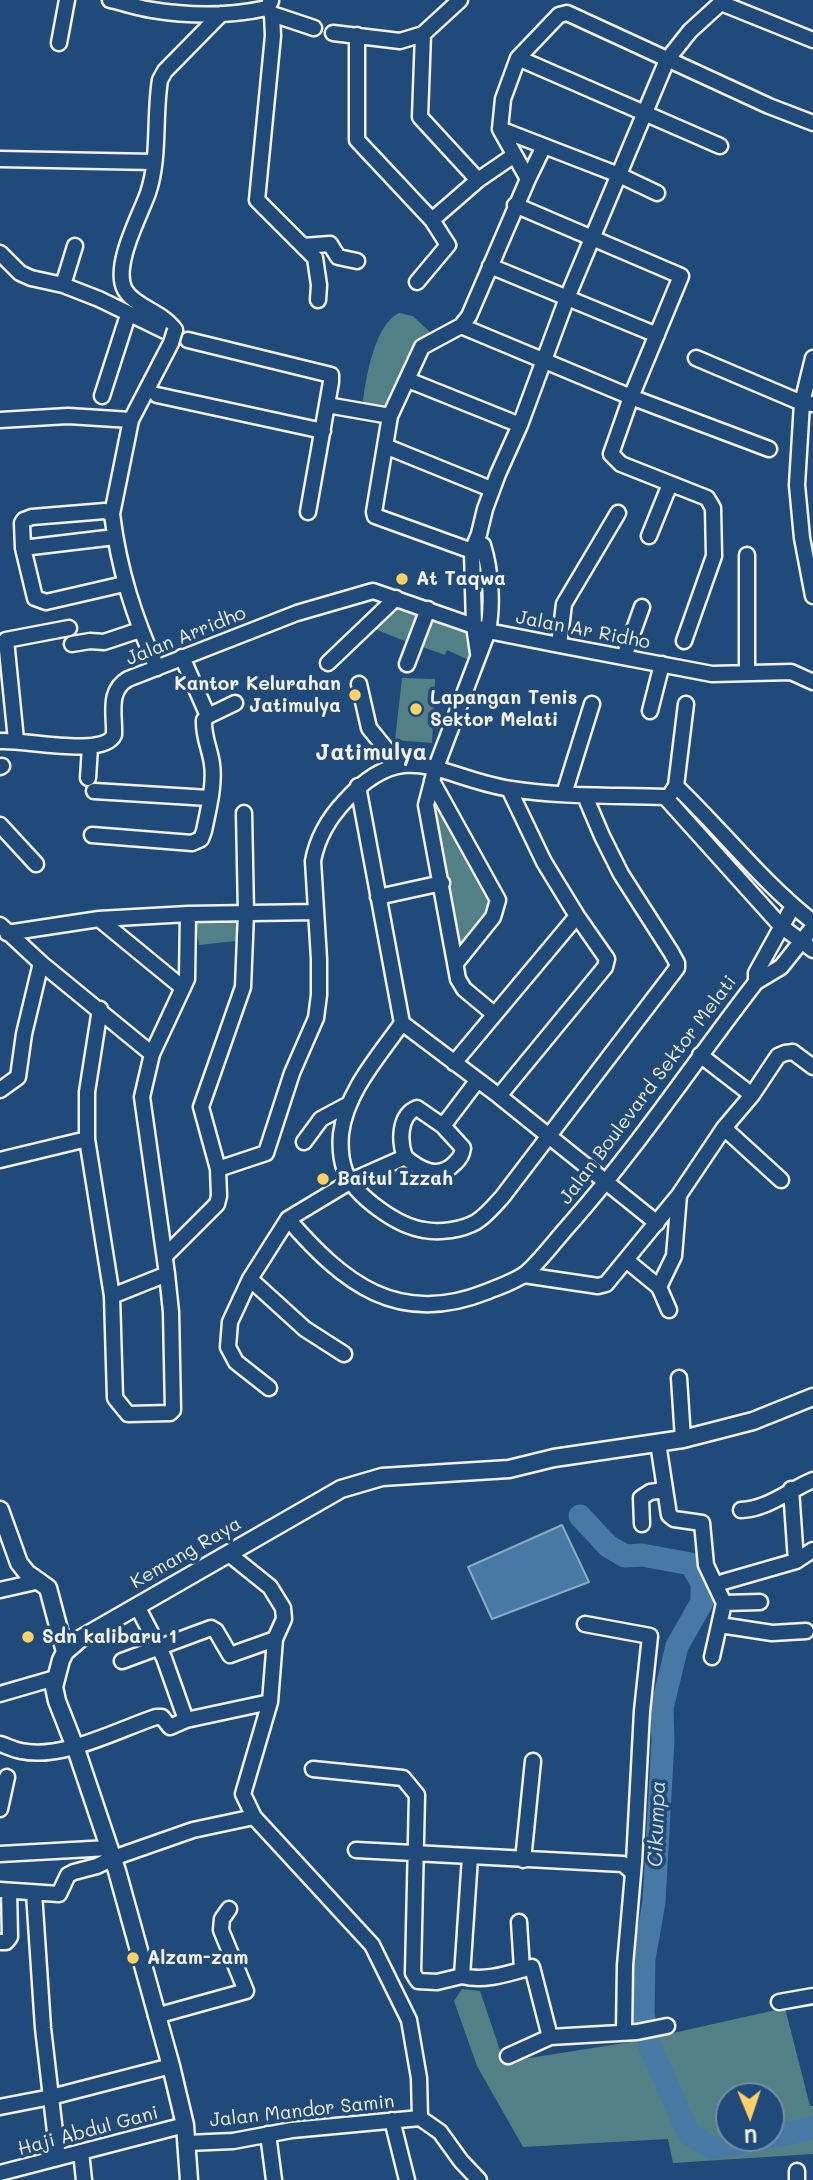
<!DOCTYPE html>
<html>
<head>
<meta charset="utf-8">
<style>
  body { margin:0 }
  #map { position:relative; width:813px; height:2180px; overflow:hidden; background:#1f4a7a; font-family:Mali,sans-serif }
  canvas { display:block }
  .north { position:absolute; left:715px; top:2082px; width:70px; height:70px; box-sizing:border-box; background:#1f4a7a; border:2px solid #748da6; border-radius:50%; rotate:178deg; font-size:19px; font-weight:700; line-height:28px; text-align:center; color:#f4f1e8 }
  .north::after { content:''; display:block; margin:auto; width:24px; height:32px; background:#ffd166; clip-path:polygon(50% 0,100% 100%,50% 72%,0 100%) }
</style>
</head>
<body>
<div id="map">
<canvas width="813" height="2180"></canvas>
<div class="north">U</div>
</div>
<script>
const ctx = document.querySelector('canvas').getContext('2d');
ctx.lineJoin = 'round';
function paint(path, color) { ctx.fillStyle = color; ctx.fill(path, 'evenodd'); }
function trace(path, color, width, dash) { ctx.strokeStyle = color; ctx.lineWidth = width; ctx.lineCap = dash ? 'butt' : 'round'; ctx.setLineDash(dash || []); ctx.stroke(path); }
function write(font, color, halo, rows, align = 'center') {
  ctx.font = font + ' Mali,sans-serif'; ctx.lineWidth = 7; ctx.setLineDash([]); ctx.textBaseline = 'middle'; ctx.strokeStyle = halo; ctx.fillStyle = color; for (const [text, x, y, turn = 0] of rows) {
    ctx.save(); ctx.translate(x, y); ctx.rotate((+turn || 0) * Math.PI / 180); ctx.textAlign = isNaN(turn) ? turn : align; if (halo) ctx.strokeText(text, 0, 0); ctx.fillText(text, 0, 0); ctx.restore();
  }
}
const green = new Path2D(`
  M399,313l14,3 18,17 -13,11 -30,65 -13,-2 -12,-6c3,-24 12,-77 36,-88z
  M396,602l27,9 -13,32 -38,-15z
  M430,614l40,14 4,26 -3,7 -24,-11 -2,5 -28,-10z
  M402,678l33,1 -3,64 -37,-3z
  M434,793l59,107 -1,11 -33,44 -29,-146z
  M236,918v23l-37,4 -4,-24z
  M462,1989l18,2 24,71 133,-21 148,-33 25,98h3v48l-140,9 -5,-24 -145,8 -46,-81 -23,-65zM729,2096h42v42h-42z`);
const water = new Path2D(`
  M562,1525l27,57 -97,37 -24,-52z`);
const river = new Path2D(`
  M580,1516l28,30 17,10 17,-1 49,9 11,19v19l-25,44 -15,62 1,33 -9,161 -10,57 -1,55 4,26 42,94 24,14 51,-10
  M771,2137l42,-9`);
const minor = new Path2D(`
  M110,0c14,3 28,8 42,10 37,6 79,6 115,-2l4,-7
  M460,0l-37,34 -3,83 58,63
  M721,3l92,37
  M267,8l5,6 1,22 -16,164 58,58 4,27 -1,15
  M272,14l42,14
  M333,33l67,8 23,-7
  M357,35v105l75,80 16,25 -31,37
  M59,43l8,-43
  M518,58l202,88
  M500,129l119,46 38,18
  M0,159l153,3
  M528,179l16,-33
  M515,205l166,71 -50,121 -20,57 10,10 86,34 6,10 1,48 -30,85
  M432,220l46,-40 35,-24
  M303,246l27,-2 8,13 19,4
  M0,253l20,20 11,5 32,7 36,14 72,35
  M490,266l167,69
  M63,285l12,-39
  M461,326l170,71 138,52
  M175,330c-12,-18 -40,-23 -50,-40 -13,-24 15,-74 23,-97 12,-35 6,-77 12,-113l5,-9 56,-57
  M188,340l143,35v7l-23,130
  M696,358l106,45 11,1
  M813,358l-11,45 -5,82 5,53 11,58
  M408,380l112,45
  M157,395l166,36
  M102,396l26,-81
  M327,405l63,11
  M0,420l68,-4 63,4
  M385,446l106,43
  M112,514l19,-94 40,-77
  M649,536l21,-52
  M483,545c8,26 10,60 5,86l-53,139 -9,35 32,174 6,10 30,25
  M23,548l92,-11
  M485,553l-13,-2 -97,-35 -1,-4 16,-96 32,-69 39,-21 8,-10 59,-137 -28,-50 3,-30 15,-41 41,-43 8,-2 202,93 44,17
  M747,555v117
  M124,584l-78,18 -11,-4 -12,-50 -1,-25 2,-3 8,-3 73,-6 7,3c7,56 22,103 45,154
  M72,644l18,-3 14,1 36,-12
  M559,645l5,-41 54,-91
  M478,653l-4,-27 -2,-75 7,-17 6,-25 13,-35 22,-49 47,-127 100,-238 23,-29 34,-31
  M624,657l18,-50
  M328,663l68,-65
  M407,664l21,-55
  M359,684l10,44 30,37
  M650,711l12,-47
  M208,716l27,-13
  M16,740l-10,-100 63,-12
  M0,741c24,-2 103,17 114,-6 1,-20 -7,-44 14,-56l169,-66 76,-22 115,40 71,14 153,29 79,-2 22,10
  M0,767l2,-1
  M88,778l2,-31
  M432,781l66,119 -5,17 -37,46
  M358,786l44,237 97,73 158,127
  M676,786c46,44 87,97 137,136
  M94,791l115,7
  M672,792l4,-6 10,-82
  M564,794l28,-90
  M0,825l36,39
  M92,835l100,8 9,-4 3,-8c4,-20 11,-46 8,-67 -2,-15 -9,-28 -8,-44l4,-4 -26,-59
  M378,897l64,-14
  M99,919l84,69
  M0,925l41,38 111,91
  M7,933l92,-14 89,-5 128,-2
  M756,982v-9l37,-67
  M100,1009l-13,83v47l25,157 3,102 13,16 42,-1 3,-3 -2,-98 -4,-38 -25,-177 10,-43 35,-75 1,-65
  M402,1023c-23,33 -56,69 -61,111 -1,12 0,26 4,37 10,25 52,55 79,59 16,3 38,0 52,-8 10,-6 19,-17 27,-26l174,-228v-5l-6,-11 -50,-78 -19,-38 -17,-40
  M700,1055l52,40
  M454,1063l123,-147
  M0,1090l18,-13 6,-43 17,-71
  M499,1096l106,-129 2,-8 -30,-43 -33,-54 -35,-73
  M417,1108l26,18 20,22c-1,7 -3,10 -8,15 -16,17 -35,7 -50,-6 -6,-16 -6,-42 12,-49z
  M443,1126l34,-45
  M724,1128l57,52
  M304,1142l17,-23 28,-15
  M0,1160l87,-21
  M218,1169l48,-16 26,-80 24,-55 3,-23v-36l-6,-98c4,-22 16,-43 32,-60 61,-67 94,-23 166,-12 51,8 102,6 154,8l116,129 32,24
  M288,1219c55,64 110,108 198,73 12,-5 28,-10 39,-18 14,-11 33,-37 46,-51 67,-76 123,-161 185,-241l25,-15 32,-40
  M165,1256l52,-52 2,-8 -1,-27 -17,-62 42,-120 3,-74 -2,-100
  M626,1260l33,27 10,23
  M524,1275l74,11 8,-2 73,-89 45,-67 28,-33 26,-39 7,-3 8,-1 20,15
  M250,1279l55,50 39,25
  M659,1287l15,-31 5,-61
  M112,1296l55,-22
  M679,1378l4,61
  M269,1388l-33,-26 -8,-15 2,-25 20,-43 38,-60 63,-38 54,-24
  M658,1443l11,72 5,4 28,4 4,42 18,38 -12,54
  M791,1489l5,72
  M741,1510c27,-1 48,-20 72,-30
  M642,1524l-1,-26 9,-6 15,-2
  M229,1554l41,33 13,21 1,11 -9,20 -5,63 -27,92 11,23 118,128 37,75 10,58 1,40
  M723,1582l73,-21 17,-11
  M0,1590l40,-9
  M724,1603l36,-1
  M137,1606l27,52 22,62
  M585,1624l65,12 -8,75 -8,151 -9,103 -1,67
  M720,1625l52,8 34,-2
  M122,1661l89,-33 5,3 14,24 45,-16
  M0,1694l55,-16
  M0,1744c7,2 14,6 21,7 41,9 96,-21 135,-34h6l8,10 16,-7 84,-18
  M313,1769l90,9 14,17 -4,178 5,8 19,1 25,-6
  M0,1809l7,-32
  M356,1850l267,14 9,8
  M0,1854l109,-6
  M470,1857l-8,119c23,6 48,-3 70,-9l18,70
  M523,1860l10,-99
  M0,1890l59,4 9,-19 6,-3 23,-6 16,-8 80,-28 61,-13
  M34,1893l9,135 15,130
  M519,1922l3,47
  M0,1942h6l4,-5 -1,-46
  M779,2002l34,-6
  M156,2016l90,-25 -25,-61 1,-11 7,-10
  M508,2056l42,-19 87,-5 30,-6
  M0,2107l51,-10 120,-31
  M392,2120l15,60
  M268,2134l6,46
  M187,2143l46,-2 59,-11 128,-12 20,14 21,29 18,19
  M81,2152l3,28
  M797,2171v9
  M0,2173l185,-48`);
const tertiary = new Path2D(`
  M0,1510l19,53 8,10 21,15 17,64
  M189,2180l-4,-55 -14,-59 -54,-195 -40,-119 -20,-51 -3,-14 7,-27 4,-8 15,-13 261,-150 41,-12 127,-8 45,-11 129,-19 70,-18 60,-24`);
const minorBridge = new Path2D(`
  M171,343l4,-13`);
const markers = [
  [402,579,7,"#ffd166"],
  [355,695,7,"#ffd166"],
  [416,709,7,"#ffd166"],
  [323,1179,7,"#ffd166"],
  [28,1637,7,"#ffd166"],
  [133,1958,7,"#ffd166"]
];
const poiNames = [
  ["At Taqwa",416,579],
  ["Kantor Kelurahan",341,684,"right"],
  ["Jatimulya",341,706,"right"],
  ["Lapangan Tenis",430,698],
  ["Sektor Melati",430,720],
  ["Baitul Izzah",337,1179],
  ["Sdn kalibaru 1",42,1637],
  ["Alzam-zam",147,1958]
];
const streetNames = [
  ["Jalan Ar Ridho",583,630,11],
  ["Jalan Arridho",186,636,-22],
  ["Jalan Boulevard Sektor Melati",648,1090,-53],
  ["Kemang Raya",186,1553,-30],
  ["Jalan Mandor Samin",302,2111,-6],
  ["Haji Abdul Gani",88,2131,-15]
];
const waterNames = [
  ["Cikumpa",657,1824,-88]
];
const quarterNames = [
  ["Jatimulya",371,753]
];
paint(green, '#537f87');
paint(water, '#4779a4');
trace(water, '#8ca9bf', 2);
trace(river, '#4779a4', 23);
trace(minor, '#f4f1e8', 19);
trace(tertiary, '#f4f1e8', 21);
trace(minor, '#1f4a7a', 14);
trace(tertiary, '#1f4a7a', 16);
trace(minorBridge, '#f4f1e8', 19, []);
trace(minorBridge, '#1f4a7a', 14);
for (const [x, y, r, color] of markers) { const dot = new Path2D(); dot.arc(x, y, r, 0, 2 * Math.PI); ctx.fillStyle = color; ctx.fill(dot); trace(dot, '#1f4a7a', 2.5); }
write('bold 19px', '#f4f1e8', '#1f4a7a', poiNames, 'left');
write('19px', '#f4f1e8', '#1f4a7a', streetNames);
write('italic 21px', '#dadfde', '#1f4a7a', waterNames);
write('bold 23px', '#f4f1e8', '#1f4a7a', quarterNames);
</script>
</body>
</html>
